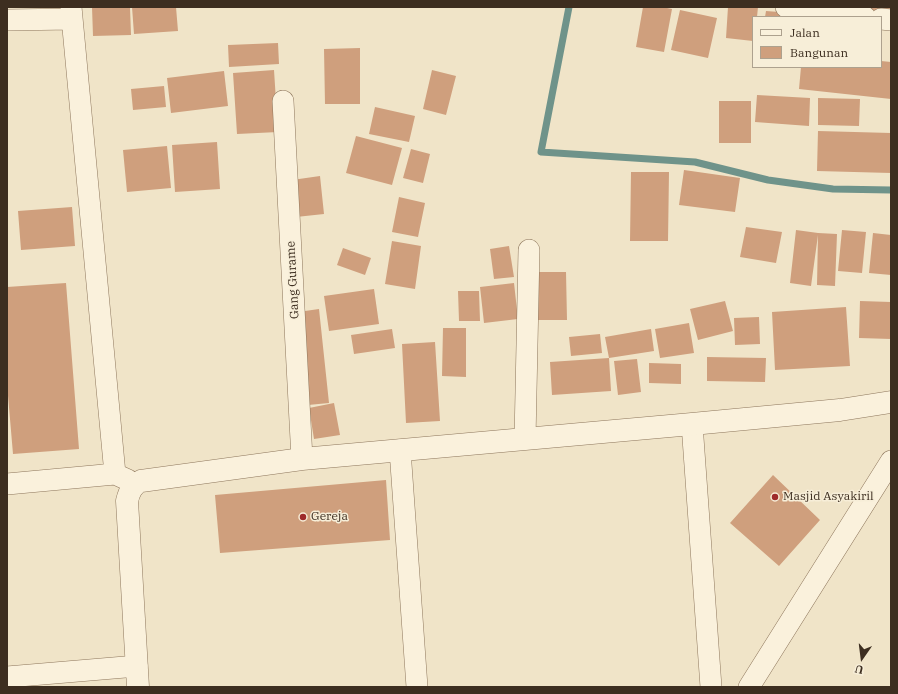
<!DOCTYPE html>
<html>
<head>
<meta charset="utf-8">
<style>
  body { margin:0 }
  #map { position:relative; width:898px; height:694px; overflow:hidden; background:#f0e4c8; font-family:"IBM Plex Serif",serif }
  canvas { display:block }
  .frame { position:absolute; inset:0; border:8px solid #3d2e20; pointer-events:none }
  .legend { position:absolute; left:752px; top:16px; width:130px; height:52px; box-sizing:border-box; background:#f7eed8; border:1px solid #ada18e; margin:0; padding:5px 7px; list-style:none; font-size:12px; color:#3d2e20 }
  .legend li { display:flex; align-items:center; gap:8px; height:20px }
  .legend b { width:20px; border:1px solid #ada18e }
  .north { position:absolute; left:842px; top:638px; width:40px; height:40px; -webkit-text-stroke:3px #f7eed8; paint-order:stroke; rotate:194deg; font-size:11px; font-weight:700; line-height:16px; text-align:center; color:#3d2e20 }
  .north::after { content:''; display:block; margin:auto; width:14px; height:18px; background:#3d2e20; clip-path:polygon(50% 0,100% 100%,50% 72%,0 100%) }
</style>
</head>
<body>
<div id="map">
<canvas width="898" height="694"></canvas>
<div class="frame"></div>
<ul class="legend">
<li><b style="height:5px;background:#faf1dc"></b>Jalan</li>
<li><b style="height:11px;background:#cf9f7d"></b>Bangunan</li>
</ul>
<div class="north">U</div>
</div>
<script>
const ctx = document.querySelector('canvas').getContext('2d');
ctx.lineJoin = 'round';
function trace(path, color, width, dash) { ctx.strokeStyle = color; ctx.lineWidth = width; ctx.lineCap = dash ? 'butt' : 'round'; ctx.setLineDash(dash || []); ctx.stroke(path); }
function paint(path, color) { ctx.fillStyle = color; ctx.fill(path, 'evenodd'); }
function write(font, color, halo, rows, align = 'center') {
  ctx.font = font + ' "IBM Plex Serif",serif'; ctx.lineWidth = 3; ctx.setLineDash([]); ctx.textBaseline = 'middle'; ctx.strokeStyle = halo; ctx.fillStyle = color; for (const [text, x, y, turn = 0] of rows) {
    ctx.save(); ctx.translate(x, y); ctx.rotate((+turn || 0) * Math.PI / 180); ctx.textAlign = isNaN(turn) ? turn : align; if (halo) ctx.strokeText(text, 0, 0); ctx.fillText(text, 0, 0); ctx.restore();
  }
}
const stream = new Path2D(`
  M569,7l-28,145 154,10 73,18 65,9 58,1`);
const building = new Path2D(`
  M92,7h38l1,28 -38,1z
  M132,7h44l2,24 -44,3z
  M643,7h19l10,2 -8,43 -28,-5z
  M728,7h30l-1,10h-4v24l-27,-3z
  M853,7h38v8l-38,-7z
  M680,10l37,8 -9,40 -37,-8z
  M766,11l26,2v4h-27z
  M278,43l1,21 -50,3 -1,-22z
  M360,48v56h-35l-1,-55z
  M881,61l10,1v37l-92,-10 2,-22h80z
  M274,70l4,62 -41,2 -4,-61z
  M432,70l24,6 -10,39 -23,-6z
  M224,71l4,35 -57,7 -4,-35z
  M164,86l2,21 -33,3 -2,-21z
  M757,95l53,3 -1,28 -54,-4z
  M818,98l42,1 -1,27 -41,-1z
  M719,101h32v42h-32z
  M375,107l40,9 -6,26 -40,-8z
  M818,131l73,2v40l-74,-2z
  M356,136l46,12 -10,37 -46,-12z
  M217,142l3,47 -45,3 -3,-47z
  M167,146l4,42 -44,4 -4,-42z
  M411,149l19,5 -7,29 -20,-5z
  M684,170l56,8 -5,34 -56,-7z
  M631,172h38l-1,69h-38z
  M320,176l4,38 -28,3 -4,-37z
  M399,197l26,6 -7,34 -26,-5z
  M72,207l3,39 -54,4 -3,-39z
  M746,227l36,5 -6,31 -36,-6z
  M796,230l22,3 19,1 -2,52 -18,-1 1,-50 -7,51 -21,-3z
  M842,230l24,2 -4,41 -24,-2z
  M873,233l18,2v40l-22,-2z
  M392,241l29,5 -6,43 -30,-5z
  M509,246l5,31 -20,2 -4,-30z
  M343,248l28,10 -6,17 -28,-10z
  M532,272h34l1,48h-34z
  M66,283l13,166 -66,5 -6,-70v-97z
  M514,283l4,36 -34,4 -4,-36z
  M374,289l5,35 -50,7 -5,-35z
  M458,291h21l1,30h-21z
  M725,301l8,30 -35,9 -8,-31z
  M860,301l31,1v37l-32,-1z
  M846,307l4,59 -75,4 -3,-58z
  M319,309l10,94 -21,2 -10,-93z
  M759,317l1,27 -25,1 -1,-27z
  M689,323l5,30 -34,5 -5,-29z
  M443,328h23v49l-24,-1z
  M392,329l3,19 -41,6 -3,-19z
  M651,329l3,22 -45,7 2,33 -59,4 -2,-33 59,-4 -4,-21z
  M600,334l2,19 -31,3 -2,-19z
  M435,342l5,79 -34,2 -4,-79z
  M707,357l59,1 -1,24 -58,-1z
  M637,359l4,33 -23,3 -4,-34z
  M649,363l32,1v20l-32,-1z
  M334,403l6,32 -26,4 -5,-31z
  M773,475l47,45 -41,46 -49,-43z
  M386,480l4,60 -170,13 -5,-58z`);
const minor = new Path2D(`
  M71,7l44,467
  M786,7l79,10
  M881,19l10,1
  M7,20l65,-1
  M283,101l19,358
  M692,424l19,263
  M525,439l4,-189
  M400,450l17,237
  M7,484l108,-10 13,6
  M7,677l130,-11
  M749,687l142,-226`);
const tertiary = new Path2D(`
  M138,687l-11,-186c2,-9 5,-16 14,-20l161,-22 390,-35 148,-14 51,-8`);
const markers = [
  [775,497,4,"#9e2a2b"],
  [303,517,4,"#9e2a2b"]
];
const streetNames = [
  ["Gang Gurame",293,280,-93]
];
const poiNames = [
  ["Masjid Asyakiril",783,497],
  ["Gereja",311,517]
];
trace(stream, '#6f938a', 7);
paint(building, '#cf9f7d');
trace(minor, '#8d765c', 22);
trace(tertiary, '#8d765c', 23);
trace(minor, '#faf1dc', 21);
trace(tertiary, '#faf1dc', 22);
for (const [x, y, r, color] of markers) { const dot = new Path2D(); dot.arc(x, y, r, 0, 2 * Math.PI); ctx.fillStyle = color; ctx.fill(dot); trace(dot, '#f7eed8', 1.5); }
write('12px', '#3d2e20', '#f7eed8', streetNames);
write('12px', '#3d2e20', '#f7eed8', poiNames, 'left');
</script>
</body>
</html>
